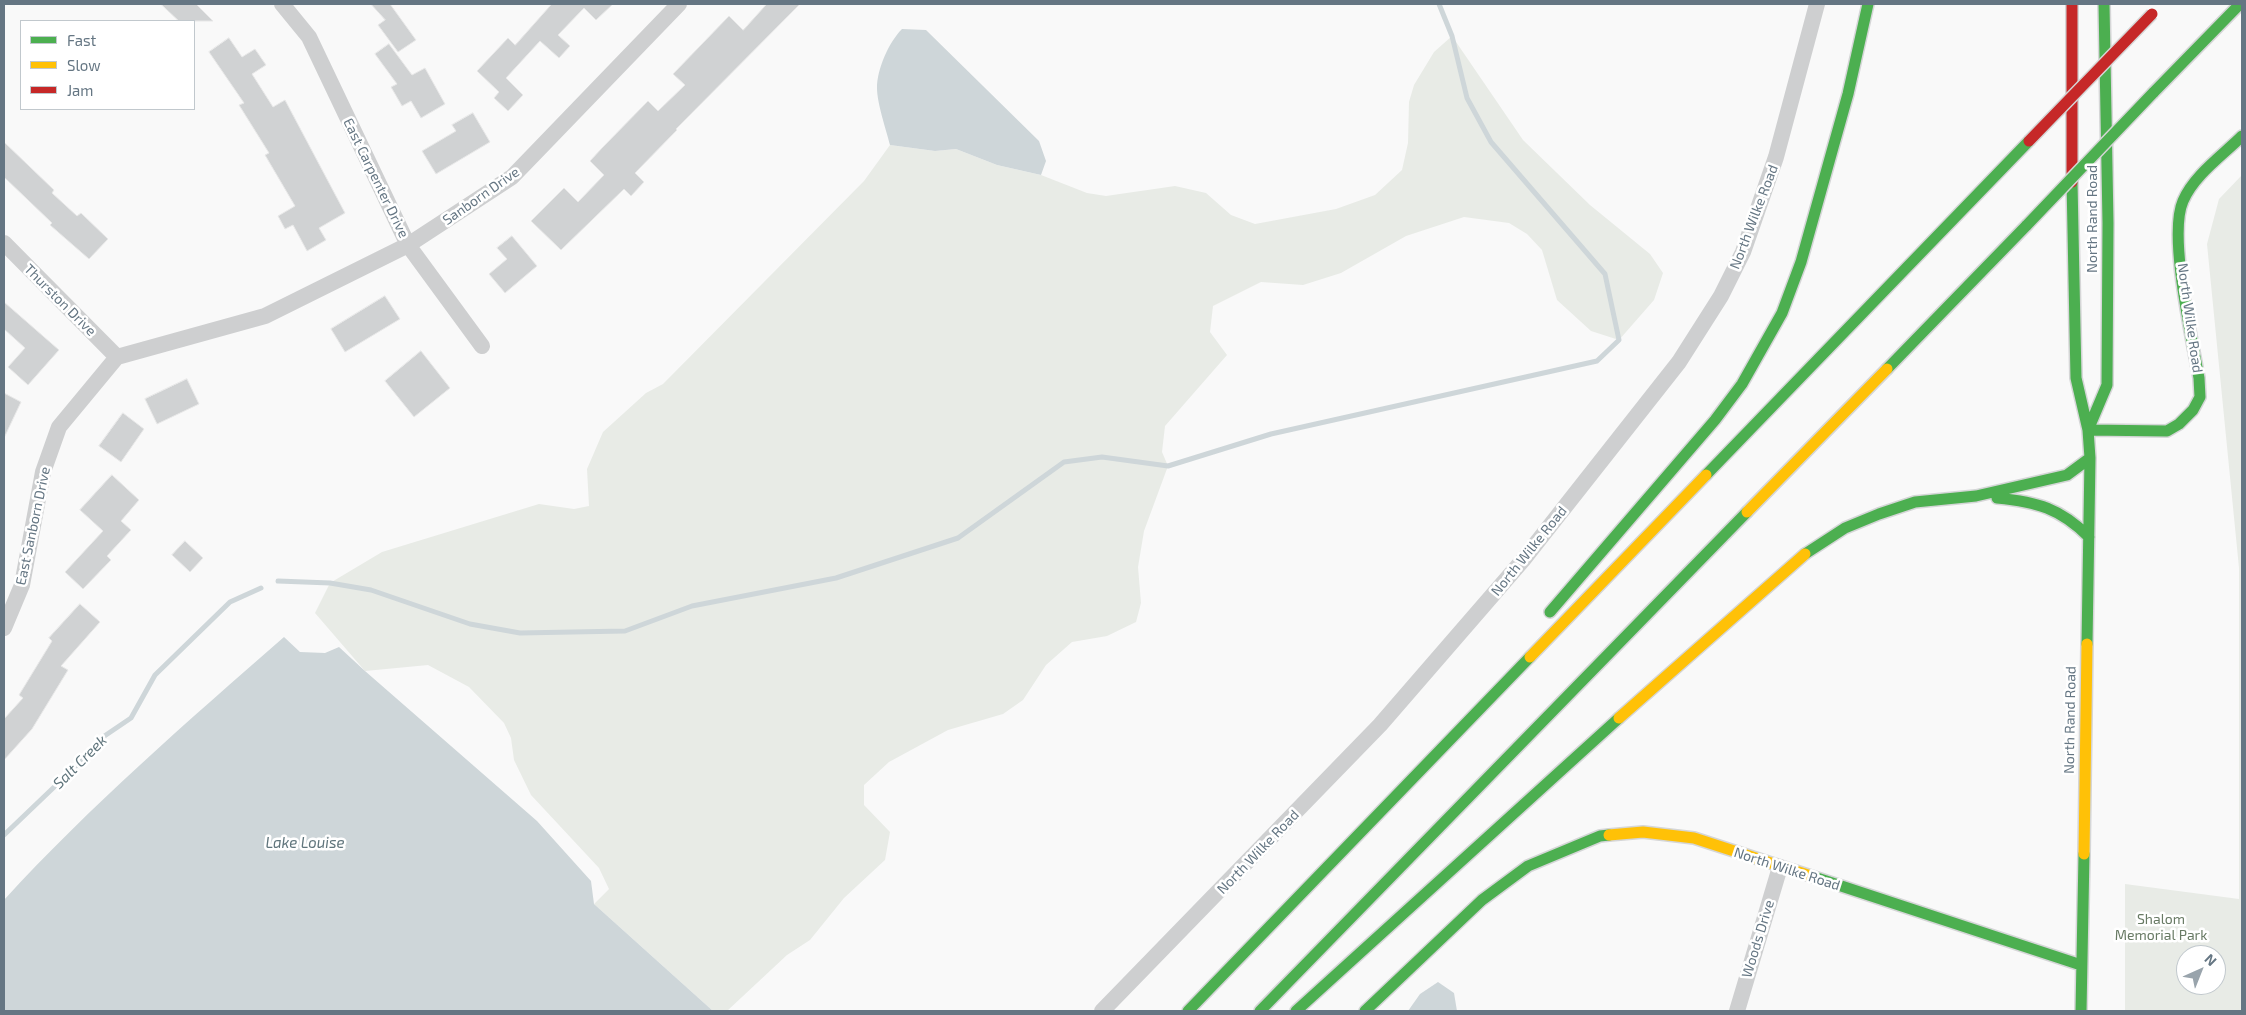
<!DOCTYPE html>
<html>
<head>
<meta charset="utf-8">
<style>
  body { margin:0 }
  #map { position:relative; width:2246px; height:1015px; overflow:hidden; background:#f9f9f9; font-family:"Exo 2",sans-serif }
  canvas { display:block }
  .frame { position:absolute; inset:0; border:5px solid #657683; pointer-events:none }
  .legend { position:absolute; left:20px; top:20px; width:175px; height:90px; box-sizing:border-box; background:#fff; border:1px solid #c1c8cd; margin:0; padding:6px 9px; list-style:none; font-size:15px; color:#657683 }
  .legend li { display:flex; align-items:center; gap:10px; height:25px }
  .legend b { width:25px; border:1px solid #c1c8cd }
  .north { position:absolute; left:2176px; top:945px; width:50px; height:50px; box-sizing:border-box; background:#fff; border:1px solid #c1c8cd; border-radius:50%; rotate:44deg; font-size:14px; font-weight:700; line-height:20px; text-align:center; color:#657683 }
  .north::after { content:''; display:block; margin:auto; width:18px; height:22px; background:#99a4ac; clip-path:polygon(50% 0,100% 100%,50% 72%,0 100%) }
</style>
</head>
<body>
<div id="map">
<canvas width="2246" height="1015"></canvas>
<div class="frame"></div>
<ul class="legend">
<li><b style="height:6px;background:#4caf50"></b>Fast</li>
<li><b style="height:6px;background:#ffc107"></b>Slow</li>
<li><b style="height:6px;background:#c62828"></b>Jam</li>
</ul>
<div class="north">N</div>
</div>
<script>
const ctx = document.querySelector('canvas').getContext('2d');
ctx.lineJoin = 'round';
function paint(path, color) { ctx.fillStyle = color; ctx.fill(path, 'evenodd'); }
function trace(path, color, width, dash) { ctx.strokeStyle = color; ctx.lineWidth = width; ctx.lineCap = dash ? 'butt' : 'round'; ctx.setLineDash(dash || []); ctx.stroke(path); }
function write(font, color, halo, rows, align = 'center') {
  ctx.font = font + ' "Exo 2",sans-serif'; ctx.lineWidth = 5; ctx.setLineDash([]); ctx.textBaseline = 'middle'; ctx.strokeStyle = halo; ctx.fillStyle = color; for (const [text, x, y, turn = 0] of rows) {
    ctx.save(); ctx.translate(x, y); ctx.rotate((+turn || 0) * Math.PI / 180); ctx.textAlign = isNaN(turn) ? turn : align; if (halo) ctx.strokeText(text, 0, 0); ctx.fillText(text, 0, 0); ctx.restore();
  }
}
const green = new Path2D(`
  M1452,36l71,104 67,65 60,49 13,19 -9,27 -35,40 -28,-9 -34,-31 -15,-50 -15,-16 -18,-11 -45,-6 -58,19 -65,37 -38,12 -42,-3 -48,24 -3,26 17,23 -62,71 -3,26 6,14 -24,65 -6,36 3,36 -5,19 -29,14 -35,6 -26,23 -23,35 -20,14 -55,16 -59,32 -25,23v20l26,27 -5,28 -41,38 -34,42 -23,15 -60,56h-14l-119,-107 15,-15 -10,-21 -68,-73 -17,-35 -3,-22 -7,-15 -35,-36 -41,-22 -63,6 -50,-58 15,-30 52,-31 157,-48 35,5 15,-3 -2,-37 16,-37 43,-39 17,-9 201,-203 26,-36 45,6 21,-2 41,16 44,10 46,18 19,3 69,-10 31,7 25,22 24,9 81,-15 39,-14 27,-25 6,-27 1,-41 5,-17 20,-33z
  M2242,175v836h-117v-127l114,15v-331l-32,-324 12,-45zM2186,955h30v30h-30z`);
const water = new Path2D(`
  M902,29l24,1 113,111 7,20 -5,14 -44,-10 -41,-16 -21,2 -45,-6c-4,-16 -13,-42 -13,-57 0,-19 12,-46 25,-59z
  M284,637l16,15 25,1 14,-6 26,24 172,150 54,60 3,23 119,107h-709v-111c87,-95 184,-179 280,-263z
  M1438,982l16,11 3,18h-49l12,-17z`);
const stream = new Path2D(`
  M278,581l52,2 41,7 99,34 50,9 105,-2 67,-25 144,-28 122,-40 106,-76 38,-5 66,9 103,-32 326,-73 22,-21 -14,-66 -114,-132 -24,-44 -15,-62 -13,-32
  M4,835l92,-88 4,-8 31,-21 24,-43 75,-73 31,-14`);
const building = new Path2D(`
  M161,4h35l17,17h-34z
  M371,4h19l26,36 -18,12 -20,-27 7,-5z
  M552,4h61l-17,16 -12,-12 -26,27 12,11 -11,12 -19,-17 -34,37 17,17 -15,16 -14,-13 5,-6 -22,-21 31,-33 7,7z
  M767,4h33l-124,125 1,1 -42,43 9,9 -13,14 -7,-7 -63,61 -30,-29 33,-33 14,14 26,-27 -14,-14 12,-13 46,-47 10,10 27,-26 -12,-11 56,-58 14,14z
  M229,38l13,19 13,-8 11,16 -14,9 21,33 12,-7 60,113 -26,15 7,12 -19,11 -14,-26 -8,4 -7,-13 17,-10 -30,-51 4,-2 -30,-48 5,-2 -35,-51z
  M389,44l23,31 13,-7 20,36 -24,14 -10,-17 -9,5 -11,-19 6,-3 -22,-30z
  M473,113l17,29 -54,32 -14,-23 34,-20 -4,-6z
  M4,142l50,48 -2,3 25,23 4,-3 27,26 -19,20 -39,-34 2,-2 -48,-46z
  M512,236l25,30 -32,27 -16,-19 18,-15 -10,-11z
  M385,296l15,23 -55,33 -14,-23z
  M4,302l55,48 -31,35 -20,-18 17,-19 -21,-19z
  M421,351l29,37 -36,29 -29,-36z
  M187,379l12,25 -42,20 -12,-25z
  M4,393l17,9 -17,36z
  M123,413l21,16 -23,33 -22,-16z
  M112,475l27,25 -18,21 10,9 -24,26 4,4 -28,29 -18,-17 38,-41 -23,-21z
  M185,541l18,17 -13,14 -18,-17z
  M80,604l20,18 -39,44 7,4 -36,59 -28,31v-41l19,-21 -4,-3 33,-54 -3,-3z`);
const street = new Path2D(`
  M282,4l27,33 99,208 74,101
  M4,243l113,114
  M4,628l18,-43 21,-113 16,-45 58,-70 148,-41 143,-71 104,-68 167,-173
  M1102,1011l278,-286 143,-165 156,-198 42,-66 22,-44 33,-95 41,-153
  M1737,1011l43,-144`);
const fast = new Path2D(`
  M2153,93l87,-89
  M2072,182l4,196 12,52 2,28 -3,186
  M1887,369l140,-144
  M2088,430l79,1 12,-7 14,-14 7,-13 -1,-19c-7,-39 -31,-143 -16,-177 11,-26 40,-46 59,-65
  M2088,430l19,-45 1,-162 -4,-219
  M1706,475l323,-334
  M1997,498c40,4 63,10 92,39
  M1805,554l40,-26 34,-14 36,-12 61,-6 91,-21 23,-17
  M1550,612l165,-192 27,-36 40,-71 19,-51 47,-168 20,-90
  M1814,877l267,88
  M1188,1011l342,-354
  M1260,1011l487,-499
  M1296,1011l323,-293
  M1365,1011l117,-111 46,-34 72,-30 9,-1
  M2081,1011l3,-157`);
const slow = new Path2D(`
  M1747,512l140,-143
  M1530,657l176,-182
  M1619,718l186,-164
  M1609,835l34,-3 51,6 120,39
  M2084,854l3,-210`);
const jam = new Path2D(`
  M2072,4v178`);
const fastBridge = new Path2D(`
  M2027,225l126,-132`);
const jamBridge = new Path2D(`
  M2029,141l123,-127`);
const streetNames = [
  ["East Carpenter Drive",376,178,64],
  ["Sanborn Drive",481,196,-35],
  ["North Wilke Road",1754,217,-69],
  ["North Rand Road",2092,219,-90],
  ["Thurston Drive",60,300,45],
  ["North Wilke Road",2190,318,82],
  ["East Sanborn Drive",33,526,-78],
  ["North Wilke Road",1529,551,-51],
  ["North Rand Road",2070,720,-89],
  ["North Wilke Road",1258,852,-46],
  ["North Wilke Road",1787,869,18],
  ["Woods Drive",1758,939,-73]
];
const parkNames = [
  ["Shalom",2161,919],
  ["Memorial Park",2161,935]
];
const waterNames = [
  ["Salt Creek",80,762,-45],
  ["Lake Louise",305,843]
];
paint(green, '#e8ebe6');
paint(water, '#ced6d9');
trace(stream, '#ced6d9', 5);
paint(building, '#d0d2d3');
trace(building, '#e8e8e8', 1);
trace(fast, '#d5d6d7', 14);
trace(slow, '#d5d6d7', 14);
trace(jam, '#d5d6d7', 14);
trace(street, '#cecfd0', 16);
trace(fast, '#4caf50', 11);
trace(slow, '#ffc107', 11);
trace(jam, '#c62828', 11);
trace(fastBridge, '#d5d6d6', 14, []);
trace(jamBridge, '#d5d6d6', 14, []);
trace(fastBridge, '#4caf50', 11);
trace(jamBridge, '#c62828', 11);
write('14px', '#657683', '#fff', streetNames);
write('14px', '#687a64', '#fff', parkNames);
write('italic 15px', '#60757c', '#fff', waterNames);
</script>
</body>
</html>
